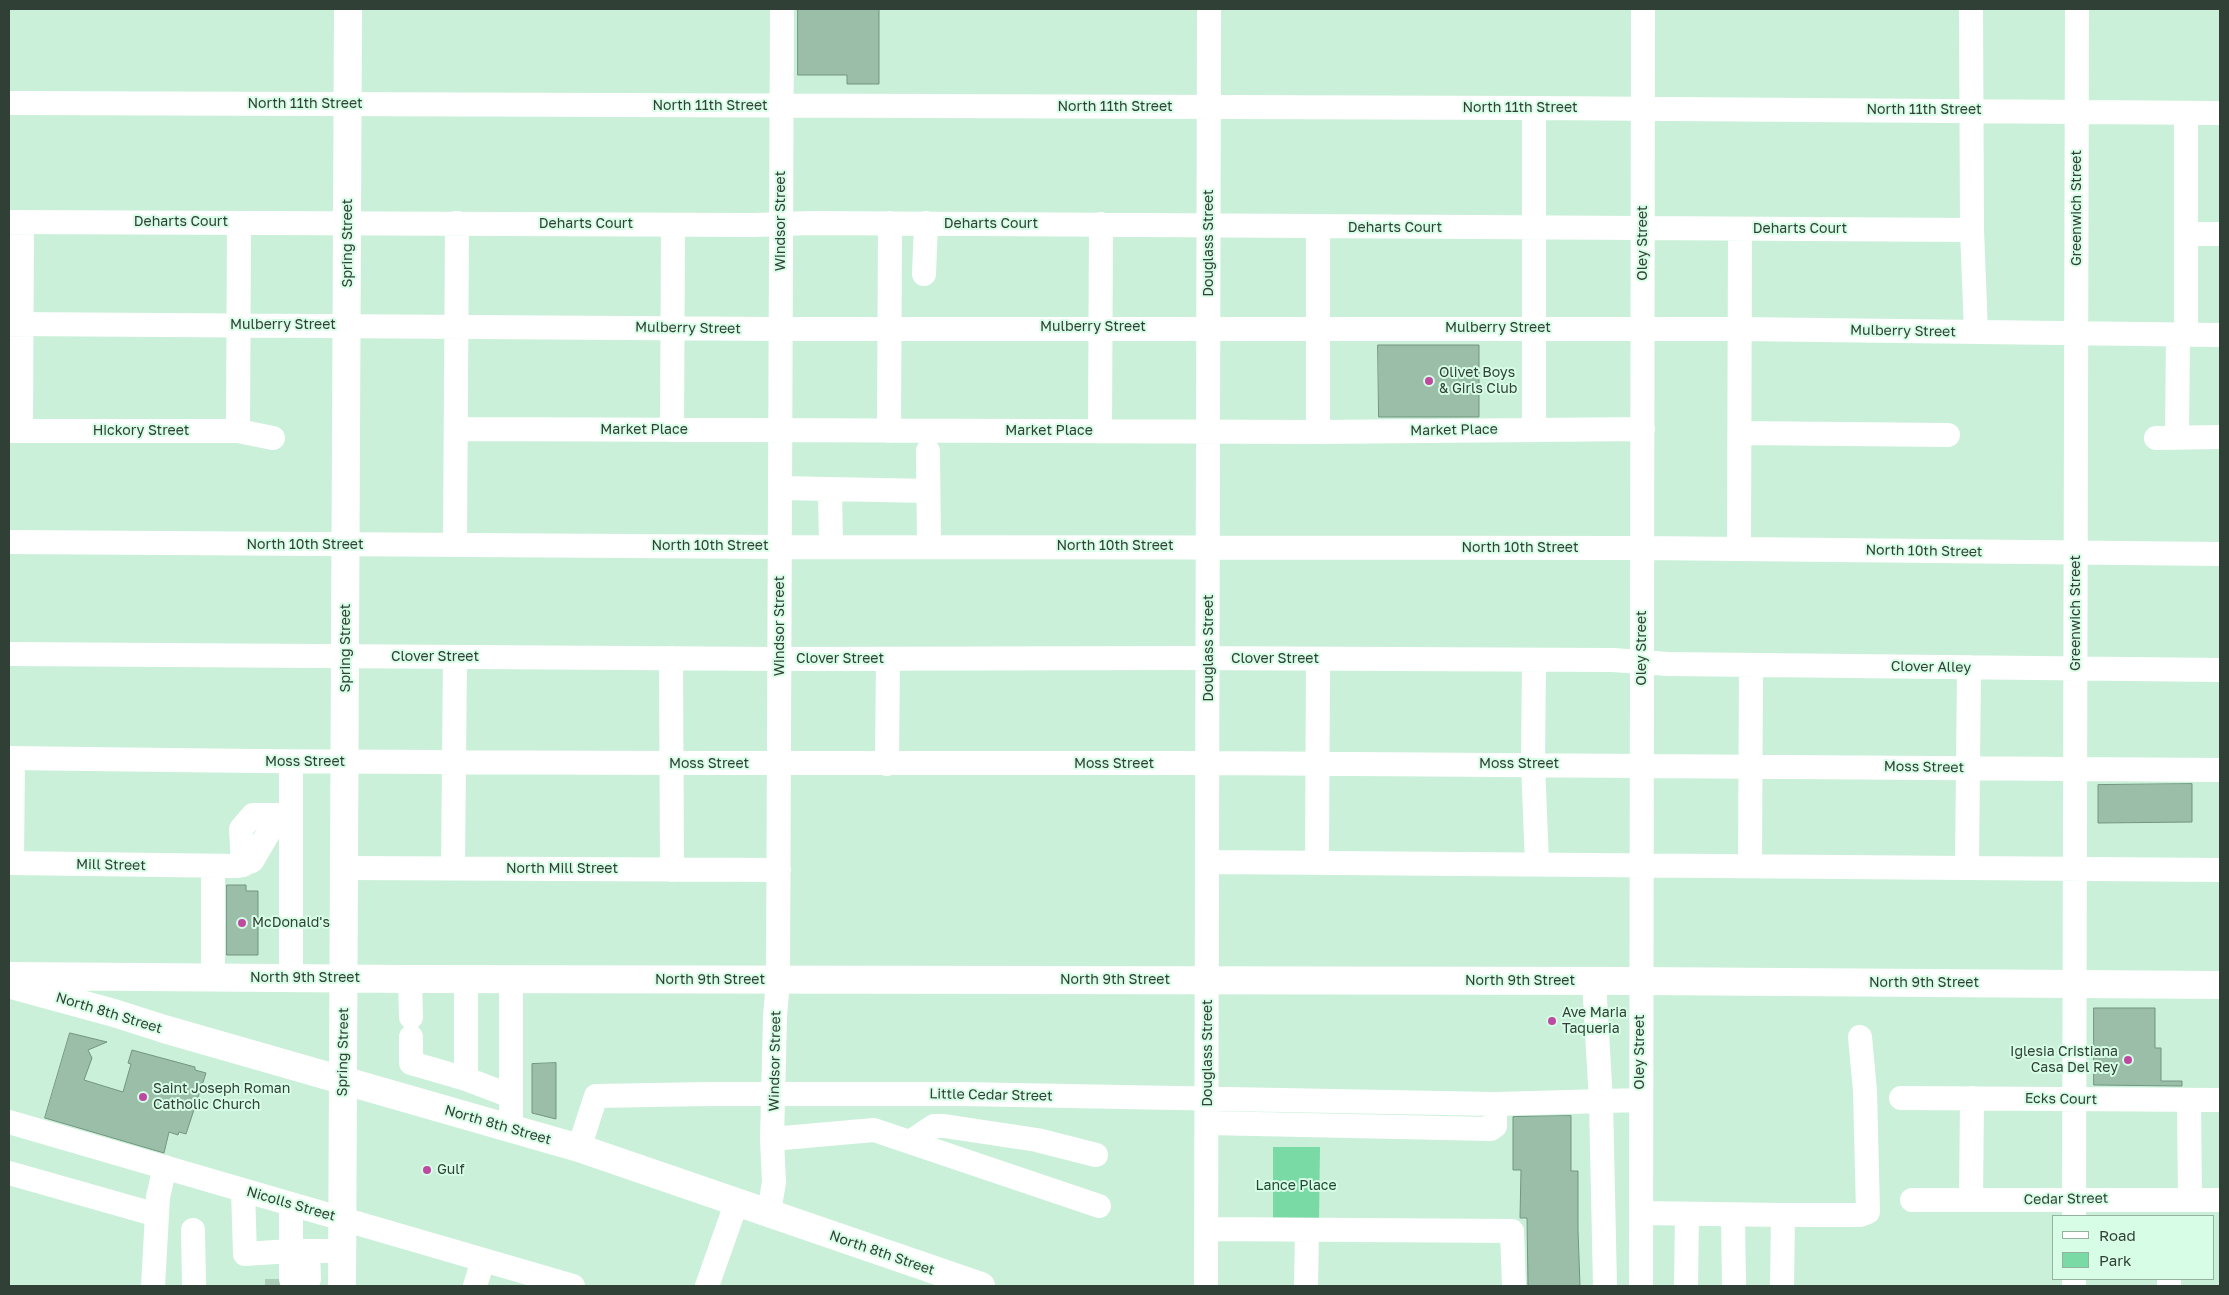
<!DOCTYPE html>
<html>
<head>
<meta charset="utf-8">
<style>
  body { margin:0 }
  #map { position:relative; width:2229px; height:1295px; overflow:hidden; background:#caf0d9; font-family:"Golos Text",sans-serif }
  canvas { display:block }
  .frame { position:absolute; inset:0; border:10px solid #314037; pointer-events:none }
  .legend { position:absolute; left:2052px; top:1215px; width:162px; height:65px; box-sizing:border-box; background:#d7fde6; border:1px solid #95b1a0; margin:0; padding:6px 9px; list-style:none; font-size:15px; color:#314037 }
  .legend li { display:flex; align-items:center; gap:10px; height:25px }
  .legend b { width:25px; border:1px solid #95b1a0 }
</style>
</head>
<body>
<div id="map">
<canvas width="2229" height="1295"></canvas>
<div class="frame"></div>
<ul class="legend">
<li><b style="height:6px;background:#fff"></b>Road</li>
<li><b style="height:14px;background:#7adaa6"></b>Park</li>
</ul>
</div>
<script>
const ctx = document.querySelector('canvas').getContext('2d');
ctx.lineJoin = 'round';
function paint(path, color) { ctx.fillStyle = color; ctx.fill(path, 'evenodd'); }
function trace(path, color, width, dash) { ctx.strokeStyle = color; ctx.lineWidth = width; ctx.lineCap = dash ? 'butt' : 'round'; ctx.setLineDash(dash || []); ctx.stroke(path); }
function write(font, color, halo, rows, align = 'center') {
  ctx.font = font + ' "Golos Text",sans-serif'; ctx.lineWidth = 4; ctx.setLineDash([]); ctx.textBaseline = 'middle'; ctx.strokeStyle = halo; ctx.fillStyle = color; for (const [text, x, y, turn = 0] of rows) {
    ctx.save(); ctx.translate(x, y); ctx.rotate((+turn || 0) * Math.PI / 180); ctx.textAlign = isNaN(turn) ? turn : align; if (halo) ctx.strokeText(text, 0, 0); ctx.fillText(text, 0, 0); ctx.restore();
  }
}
const green = new Path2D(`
  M1273,1147h47l-1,77h-46z`);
const building = new Path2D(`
  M798,9h81v75h-32v-9h-49z
  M1378,345h101v72h-100z
  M2192,784v38l-94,1v-38z
  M227,885h19v6h12v64h-31z
  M2094,1008h61v40h6v33h21v5l-88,-1z
  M70,1033l37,9 -19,8 4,8 -8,22 39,12 8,-28 -3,-1 4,-13 63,17v3l11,3 -20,61 -7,-2 -1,3 -9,-3 -5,21 -119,-35z
  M556,1063v56l-24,-6v-49z
  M1571,1116v55h7v59l2,56h-52l-1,-68h-7l1,-48h-8v-53z`);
const minorTunnel = new Path2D(`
  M277,1279v7`);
const minor = new Path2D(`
  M1971,9l1,221 4,102
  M9,103l1525,5 686,5
  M9,222l745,3 57,-2c387,1 774,6 1161,7
  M1318,227v205
  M2186,234h34
  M924,274l2,-51
  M9,324l772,5h959l480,6
  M2186,334v-221
  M456,429l862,3 325,-3
  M1534,429v-321
  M672,430l1,-205
  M9,431h229l35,7
  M21,431l1,-209
  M238,431l1,-208
  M889,431l1,-208
  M1100,431l1,-207
  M1740,433l208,2
  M2177,437l1,-103
  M2156,438l64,-1
  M928,451l1,95
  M781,488l147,3
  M830,489l1,58
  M9,542l771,5 863,1 577,6
  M455,545l2,-322
  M1739,549l1,-320
  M9,654l771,5 400,-1 433,2 55,4 552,6
  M671,658l1,212
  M1534,660l-1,104 4,100
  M9,758c400,6 800,5 1200,5 337,1 674,4 1011,7
  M887,764l1,-105
  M1209,862l1011,8
  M9,863l229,3 14,-5 27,-46h12
  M12,863l1,-105
  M1317,863l1,-204
  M243,865l-2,-36 12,-14h26
  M1750,865l1,-200
  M345,868l434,2
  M453,868l2,-211
  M1967,868l2,-201
  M213,978v-112
  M291,978v-216
  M410,979l1,38
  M466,979v100l45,17
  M1594,981l7,120 4,185
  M411,1037v26l55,16
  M1901,1098l319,2
  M2189,1100l1,100
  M9,1122l564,164
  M1208,1123l283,6 4,-3v-22
  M511,1129v-150
  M772,1139l102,-9 225,76
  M910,1142l24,-16h10l93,14 59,15
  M579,1148l17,-52 112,-2h254l533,10 145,-4
  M9,1173l148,42
  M243,1191l2,63 46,-3v-46
  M1912,1200h308
  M1971,1200l1,-102
  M769,1212l5,-30 -2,-43 3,-122 3,-37 4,-971
  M1641,1213l142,2 -1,71
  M1783,1215h77l8,-3 -3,-121 -5,-54
  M1733,1216l1,70
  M2074,1216l3,-1207
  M1207,1229l305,2 2,55
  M193,1230l1,56
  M308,1251l1,28
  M291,1279v-28h51
  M153,1286l5,-89 7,-30
  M475,1286l8,-26
  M707,1286l29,-82
  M1206,1286l3,-1277
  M1306,1286l1,-56
  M1641,1286l2,-1277
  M1686,1286l1,-72
  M2074,1286v-7
  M2169,1286v-7`);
const major = new Path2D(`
  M9,976l401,3 1230,2 580,4
  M15,986l99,27 50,16 415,119 402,138
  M342,1286l6,-1277`);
const markers = [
  [1429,381,5,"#be49a1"],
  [242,923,5,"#be49a1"],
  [1552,1021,5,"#be49a1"],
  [2128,1060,5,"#be49a1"],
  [143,1097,5,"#be49a1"],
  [427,1170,5,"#be49a1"]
];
const streetNames = [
  ["North 11th Street",305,104],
  ["North 11th Street",710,106],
  ["North 11th Street",1115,107],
  ["North 11th Street",1520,108],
  ["North 11th Street",1924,110],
  ["Greenwich Street",2077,208,-90],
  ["Windsor Street",781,221,-90],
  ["Deharts Court",181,222],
  ["Deharts Court",586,224],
  ["Deharts Court",991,224],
  ["Deharts Court",1395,228],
  ["Deharts Court",1800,229],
  ["Spring Street",348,243,-90],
  ["Douglass Street",1209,243,-90],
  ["Oley Street",1643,243,-90],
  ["Mulberry Street",283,325],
  ["Mulberry Street",1093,327],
  ["Mulberry Street",688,328,1],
  ["Mulberry Street",1498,328],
  ["Mulberry Street",1903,331,1],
  ["Market Place",644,430],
  ["Market Place",1454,430,-1],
  ["Hickory Street",141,431],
  ["Market Place",1049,431],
  ["North 10th Street",305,545],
  ["North 10th Street",710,546],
  ["North 10th Street",1115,546],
  ["North 10th Street",1520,548],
  ["North 10th Street",1924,551,1],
  ["Greenwich Street",2076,613,-90],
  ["Windsor Street",780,626,-90],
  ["Spring Street",346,648,-90],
  ["Douglass Street",1209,648,-90],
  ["Oley Street",1642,648,-90],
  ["Clover Street",435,657],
  ["Clover Street",840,659],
  ["Clover Street",1275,659],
  ["Clover Alley",1931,667,1],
  ["Moss Street",305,762],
  ["Moss Street",709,764],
  ["Moss Street",1114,764],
  ["Moss Street",1519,764],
  ["Moss Street",1924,767,1],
  ["Mill Street",111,865,1],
  ["North Mill Street",562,869],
  ["North 9th Street",305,978],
  ["North 9th Street",710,980],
  ["North 9th Street",1115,980],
  ["North 9th Street",1520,981],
  ["North 9th Street",1924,983],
  ["North 8th Street",109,1013,17],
  ["Spring Street",343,1052,-89],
  ["Oley Street",1640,1052,-90],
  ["Douglass Street",1208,1053,-90],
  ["Windsor Street",775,1061,-89],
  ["Little Cedar Street",991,1095,1],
  ["Ecks Court",2061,1099,1],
  ["North 8th Street",498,1125,16],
  ["Cedar Street",2066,1199,-1],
  ["Nicolls Street",291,1204,16],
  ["North 8th Street",882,1253,19]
];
const poiNames = [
  ["Olivet Boys",1439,373],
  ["& Girls Club",1439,389],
  ["McDonald's",252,923],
  ["Ave Maria",1562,1013],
  ["Taqueria",1562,1029],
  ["Iglesia Cristiana",2118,1052,"right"],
  ["Casa Del Rey",2118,1068,"right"],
  ["Saint Joseph Roman",153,1089],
  ["Catholic Church",153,1105],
  ["Gulf",437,1170]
];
const parkNames = [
  ["Lance Place",1296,1186]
];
paint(green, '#7adaa6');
paint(building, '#9abea8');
trace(building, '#729580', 1);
trace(minorTunnel, '#abcdb9', 24, [24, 12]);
trace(minor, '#fff', 24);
trace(major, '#fff', 28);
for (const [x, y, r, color] of markers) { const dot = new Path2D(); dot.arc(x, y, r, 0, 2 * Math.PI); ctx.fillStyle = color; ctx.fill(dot); trace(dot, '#d7fde6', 2); }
write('14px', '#314037', '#d7fde6', streetNames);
write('14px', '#314037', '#d7fde6', poiNames, 'left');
write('14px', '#1e4732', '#d7fde6', parkNames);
</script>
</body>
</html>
